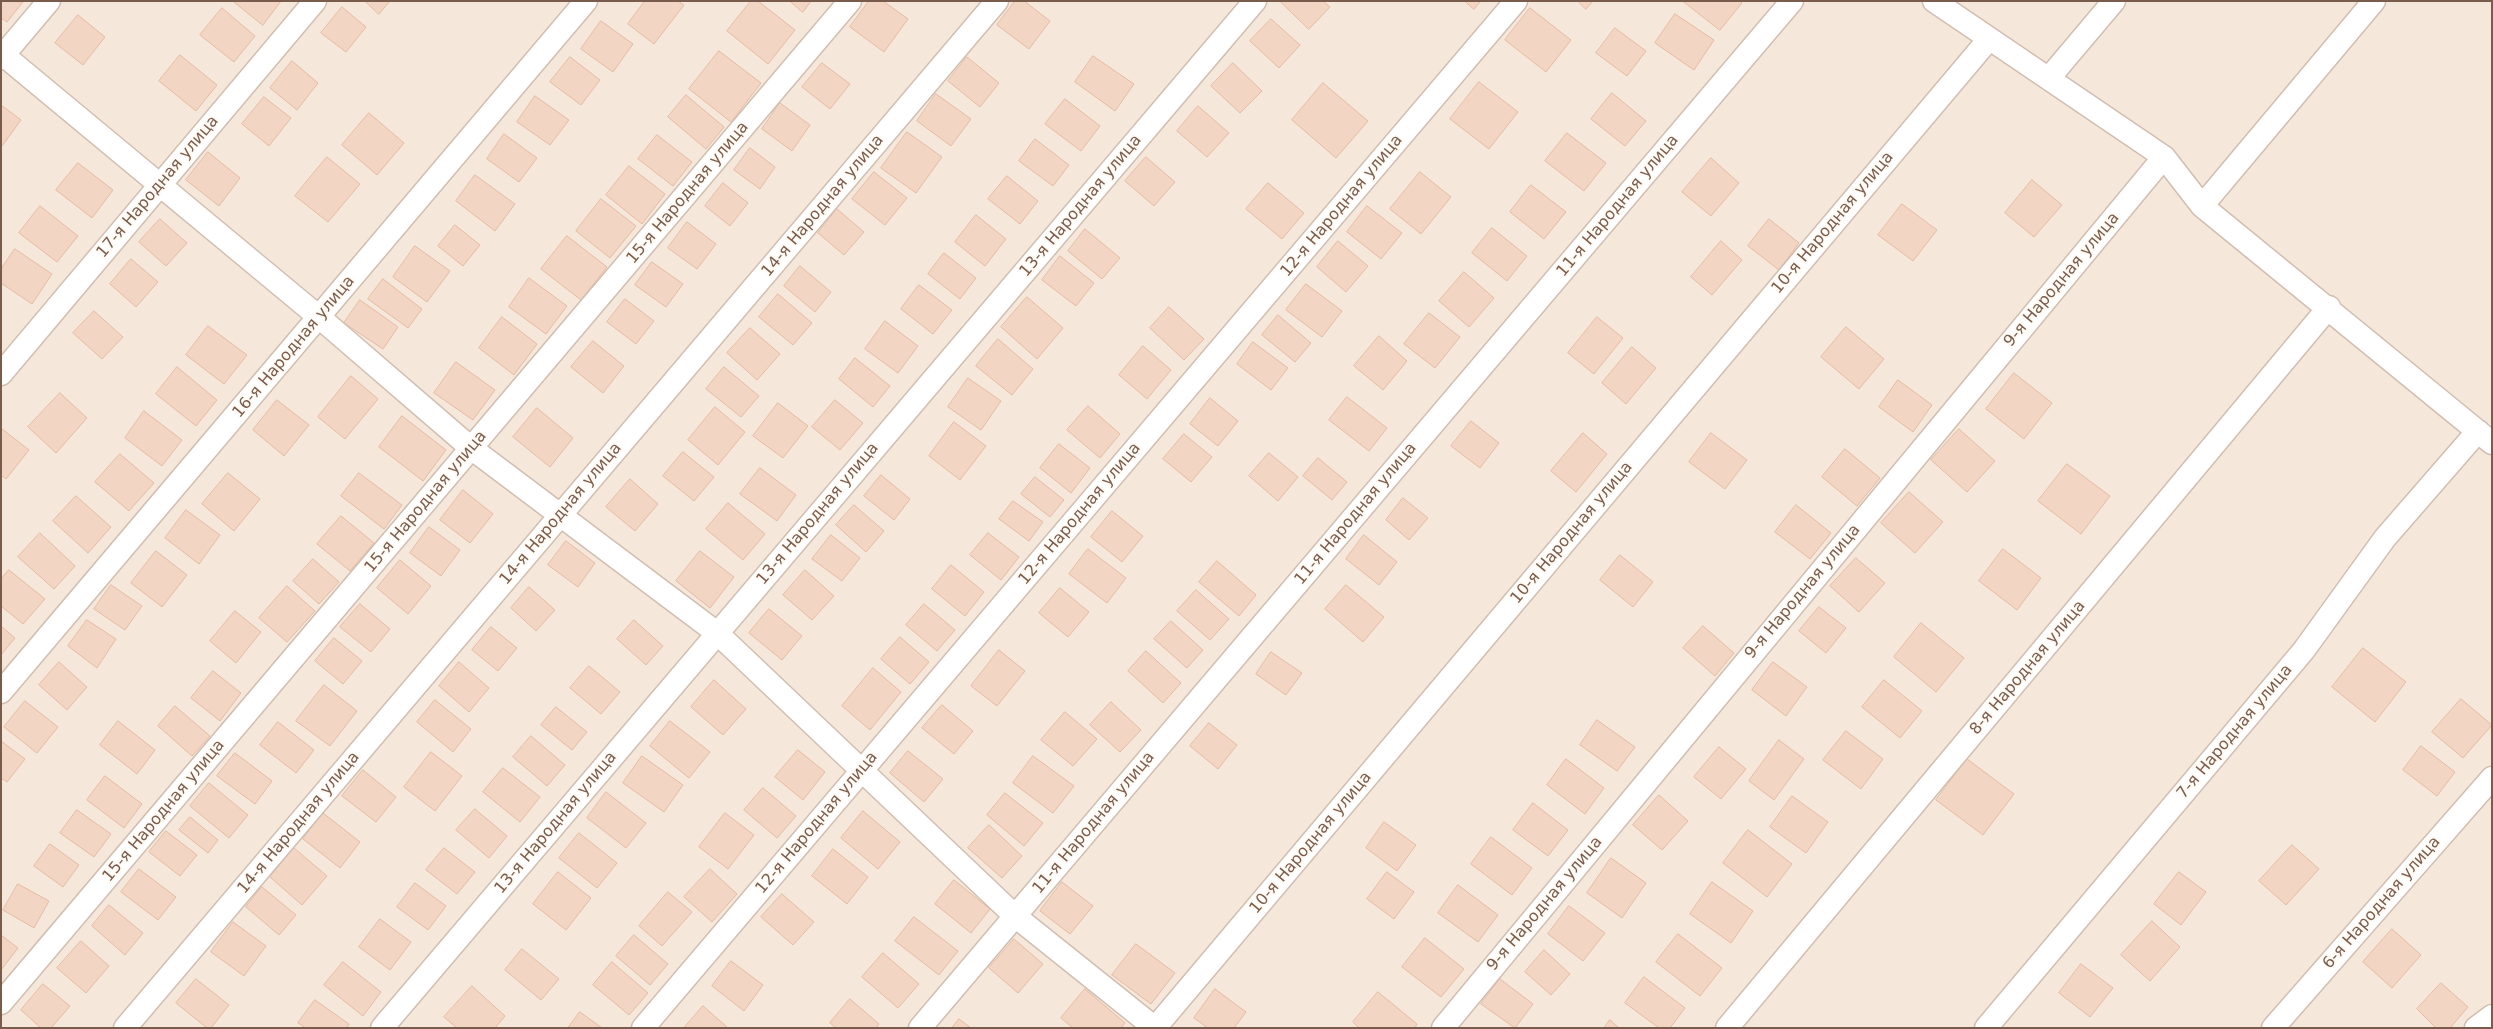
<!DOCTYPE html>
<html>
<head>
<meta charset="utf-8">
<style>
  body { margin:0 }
  #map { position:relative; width:2493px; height:1029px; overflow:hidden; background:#fdf6ec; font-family:"DejaVu Sans",sans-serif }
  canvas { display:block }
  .frame { position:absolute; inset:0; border:2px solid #7a5c4d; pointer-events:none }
</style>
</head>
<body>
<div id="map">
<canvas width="2493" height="1029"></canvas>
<div class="frame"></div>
</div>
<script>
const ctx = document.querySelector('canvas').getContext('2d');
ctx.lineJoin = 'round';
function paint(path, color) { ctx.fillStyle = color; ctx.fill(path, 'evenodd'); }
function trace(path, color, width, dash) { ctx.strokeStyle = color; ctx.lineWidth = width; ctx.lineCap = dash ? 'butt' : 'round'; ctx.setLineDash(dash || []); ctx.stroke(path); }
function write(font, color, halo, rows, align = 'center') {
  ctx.font = font + ' "DejaVu Sans",sans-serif'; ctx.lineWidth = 4; ctx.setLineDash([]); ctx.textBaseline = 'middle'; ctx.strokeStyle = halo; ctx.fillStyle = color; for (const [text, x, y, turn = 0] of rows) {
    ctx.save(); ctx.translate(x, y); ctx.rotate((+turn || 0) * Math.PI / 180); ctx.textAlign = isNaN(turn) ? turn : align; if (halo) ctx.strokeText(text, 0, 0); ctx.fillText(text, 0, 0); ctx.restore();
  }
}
const residential = new Path2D(`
  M1,1h2491v1027h-2491z`);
const building = new Path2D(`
  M1,1l22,1 -16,20 -6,-4z
  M233,1h48l-18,24z
  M365,1h25l-11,13z
  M645,1h33l6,4 -30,39 -26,-20z
  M751,1h7l37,29 -27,34 -41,-33z
  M790,1h21l-8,11z
  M869,1h14l25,18 -24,33 -34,-25z
  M1015,1h9l26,20 -21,28 -32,-24z
  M1280,1h43l7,6 -21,22z
  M1465,1h16l-7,8z
  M1578,1h15l-7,8z
  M1683,1h57l2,2 -22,27z
  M342,7l24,20 -20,25 -25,-19z
  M222,8l33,28 -21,26 -34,-27z
  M1530,8l41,32 -25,32 -41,-32z
  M1675,14l39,26 -20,30 -39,-27z
  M78,15l27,22 -22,28 -28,-22z
  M1271,19l29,26 -21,23 -29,-27z
  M601,21l32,23 -20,28 -32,-23z
  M1615,28l31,23 -19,25 -31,-23z
  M719,51l42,32 -30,39 -42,-33z
  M180,55l37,30 -21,26 -37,-30z
  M1093,56l41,28 -19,27 -40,-29z
  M570,57l30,23 -19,25 -31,-23z
  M967,57l32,26 -19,24 -32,-26z
  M292,61l26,22 -21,27 -27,-22z
  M822,63l28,21 -20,25 -28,-22z
  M1233,63l29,28 -22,22 -29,-27z
  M1479,82l39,30 -29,37 -39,-30z
  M1323,83l45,38 -32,37 -44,-38z
  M1612,93l34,28 -21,25 -34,-27z
  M936,94l35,25 -20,27 -34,-25z
  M686,95l38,32 -18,22 -38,-32z
  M535,96l34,24 -19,25 -33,-23z
  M264,97l27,21 -22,28 -27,-22z
  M1065,99l35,27 -19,25 -36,-27z
  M780,103l30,22 -18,26 -30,-22z
  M1,105l20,15 -19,26h-1z
  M1198,106l31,27 -22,24 -30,-26z
  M369,113l35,30 -27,32 -35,-30z
  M907,132l35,25 -26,36 -35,-25z
  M1567,133l39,30 -22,28 -39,-30z
  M504,134l33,24 -18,24 -32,-23z
  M657,135l35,27 -19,24 -35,-27z
  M1035,139l34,26 -16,21 -34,-25z
  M750,148l25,19 -15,22 -26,-19z
  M208,152l32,26 -21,28 -33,-26z
  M327,157l33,27 -32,38 -33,-26z
  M1146,157l29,25 -21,24 -29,-25z
  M1711,158l28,25 -28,33 -29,-24z
  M78,163l35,27 -21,28 -36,-28z
  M629,166l36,28 -23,30 -36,-29z
  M874,172l33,26 -22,27 -33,-26z
  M1420,172l31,25 -30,37 -31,-25z
  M475,175l40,29 -20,27 -39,-30z
  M1007,176l31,25 -18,23 -32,-25z
  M2032,180l30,25 -28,32 -29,-24z
  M723,183l25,20 -18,23 -25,-20z
  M1268,183l36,30 -22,26 -36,-30z
  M1531,185l35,27 -22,27 -34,-27z
  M601,199l35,27 -26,32 -34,-27z
  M1902,204l35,26 -24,31 -35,-26z
  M40,206l38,30 -21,26 -38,-29z
  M1367,206l35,27 -21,26 -34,-27z
  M837,209l27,23 -20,23 -26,-22z
  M976,215l30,24 -21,27 -30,-24z
  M160,219l27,24 -21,23 -27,-24z
  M1769,219l30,24 -20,27 -31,-24z
  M687,222l29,22 -19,25 -29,-21z
  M455,225l25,20 -17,21 -25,-20z
  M1492,228l35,28 -20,25 -35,-28z
  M1085,229l35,29 -18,21 -34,-28z
  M567,236l40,31 -26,33 -40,-31z
  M1338,241l30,25 -22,26 -29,-25z
  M1721,241l21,19 -30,35 -21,-18z
  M415,246l35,25 -23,31 -34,-25z
  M15,249l37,25 -20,30 -31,-21v-14z
  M944,253l32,25 -16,21 -32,-25z
  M1060,256l34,27 -18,23 -34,-26z
  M131,259l27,23 -22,25 -26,-23z
  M652,262l31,22 -17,23 -31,-22z
  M800,266l31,26 -16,20 -31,-26z
  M1464,272l30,26 -25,29 -30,-26z
  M529,278l38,28 -21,28 -37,-27z
  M383,279l39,30 -14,19 -40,-29z
  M1306,284l36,27 -20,26 -36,-27z
  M919,285l33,25 -19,24 -32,-25z
  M778,294l34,29 -19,22 -34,-28z
  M1027,297l36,31 -26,31 -36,-32z
  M625,299l29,22 -18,23 -29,-22z
  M360,300l38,27 -15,22 -39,-26z
  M1169,307l35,32 -20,21 -34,-32z
  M94,311l29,26 -21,22 -29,-26z
  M1429,313l31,24 -25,31 -31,-24z
  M1278,315l33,28 -16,19 -33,-27z
  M502,317l35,27 -23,31 -35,-27z
  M1597,317l26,21 -29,36 -26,-21z
  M885,321l33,25 -20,27 -33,-24z
  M208,326l39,29 -23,29 -38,-29z
  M1846,327l38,32 -25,30 -38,-32z
  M750,328l30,26 -23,26 -30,-27z
  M1379,336l28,25 -24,29 -29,-24z
  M998,339l35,30 -21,26 -36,-29z
  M593,341l31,25 -21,27 -32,-26z
  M1253,342l35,26 -17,22 -34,-26z
  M1143,346l28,24 -24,29 -28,-24z
  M1632,347l24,21 -30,36 -24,-21z
  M855,358l35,28 -17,21 -34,-28z
  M456,362l39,28 -22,30 -39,-27z
  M177,367l40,33 -21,26 -40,-32z
  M724,367l35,29 -18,21 -35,-28z
  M2014,373l38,30 -28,36 -38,-30z
  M351,376l27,23 -33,40 -27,-22z
  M968,378l33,23 -20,29 -33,-23z
  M1898,380l34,25 -19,27 -34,-25z
  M60,393l27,25 -31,35 -28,-26z
  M1347,397l40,31 -18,23 -40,-31z
  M1210,398l28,23 -20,25 -28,-22z
  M277,400l32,25 -25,31 -31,-26z
  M835,400l28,23 -23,27 -28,-23z
  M778,403l30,23 -25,32 -30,-22z
  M1088,406l32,28 -20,24 -33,-28z
  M715,407l30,25 -27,33 -30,-25z
  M537,408l36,30 -23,29 -37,-30z
  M144,411l38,29 -20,26 -37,-28z
  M402,416l44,34 -23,31 -44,-34z
  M1471,421l28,22 -19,25 -29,-22z
  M954,422l32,24 -26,34 -31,-24z
  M1,428l28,22 -23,29 -5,-4z
  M1959,429l36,32 -28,31 -36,-32z
  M1583,433l24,21 -31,38 -25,-21z
  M1711,433l36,27 -22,29 -36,-27z
  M1184,434l28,23 -21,25 -28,-23z
  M1059,444l31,24 -19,25 -31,-25z
  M1845,449l35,29 -23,28 -35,-29z
  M683,452l31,25 -20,24 -31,-25z
  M1269,453l29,24 -20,24 -29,-25z
  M120,454l34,29 -25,28 -34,-29z
  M1318,458l29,24 -15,18 -29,-24z
  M2067,464l43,32 -29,38 -43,-33z
  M760,468l36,27 -19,26 -37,-27z
  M228,473l32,26 -26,32 -32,-27z
  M359,473l43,32 -18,24 -43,-33z
  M881,475l29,24 -16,21 -30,-24z
  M1035,477l29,23 -14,17 -29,-23z
  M630,479l28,25 -23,27 -29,-24z
  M463,490l30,24 -23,29 -30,-23z
  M1909,492l34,30 -28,31 -34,-30z
  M76,496l35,31 -23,26 -35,-32z
  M1403,498l25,20 -19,22 -23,-20z
  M1013,501l30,21 -14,19 -30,-22z
  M728,503l37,31 -22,26 -37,-31z
  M854,505l30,26 -18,21 -30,-27z
  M1796,505l35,28 -21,26 -35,-27z
  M186,510l34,25 -21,29 -34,-26z
  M1112,511l31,25 -21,26 -31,-25z
  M341,516l33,27 -24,28 -33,-27z
  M429,527l31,23 -19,26 -31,-23z
  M40,533l35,33 -21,23 -36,-32z
  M988,533l31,24 -18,23 -31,-25z
  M831,535l29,23 -18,23 -30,-22z
  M1364,535l33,27 -18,23 -33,-26z
  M566,541l29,22 -17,24 -30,-22z
  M1088,549l38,29 -19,25 -38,-29z
  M2003,549l38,29 -24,32 -38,-29z
  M156,551l31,24 -25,32 -31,-24z
  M700,551l34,26 -24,31 -34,-27z
  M1620,555l33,27 -20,25 -33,-27z
  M1856,558l29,25 -26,29 -29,-26z
  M313,559l26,23 -20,22 -26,-23z
  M400,560l31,26 -23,28 -31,-26z
  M1217,561l39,34 -17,21 -40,-34z
  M951,565l33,27 -19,24 -33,-27z
  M9,570l36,29 -22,25 -22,-18v-27z
  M805,570l29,26 -22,24 -29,-25z
  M111,585l31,21 -17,24 -31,-21z
  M1346,585l38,32 -21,25 -38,-33z
  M287,586l28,25 -28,31 -28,-24z
  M529,587l26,23 -19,21 -25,-23z
  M1060,588l29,24 -21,25 -29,-24z
  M1196,590l33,29 -19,21 -33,-29z
  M360,604l30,25 -19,23 -31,-25z
  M924,604l31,26 -18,21 -31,-26z
  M1819,607l27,21 -20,25 -27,-22z
  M769,609l33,27 -20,24 -33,-27z
  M235,611l26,21 -25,31 -26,-22z
  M87,620l29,19 -19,29 -29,-22z
  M634,620l29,26 -17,19 -29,-26z
  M1171,621l32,29 -16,18 -33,-29z
  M1921,623l43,35 -28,34 -42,-35z
  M1,626l14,12 -14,17z
  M1703,626l31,27 -19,23 -32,-28z
  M491,627l26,21 -19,23 -26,-21z
  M900,637l29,25 -19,22 -29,-25z
  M334,638l28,23 -19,23 -28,-23z
  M2363,648l43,34 -31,40 -43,-35z
  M999,650l26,21 -28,35 -26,-20z
  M1146,651l35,32 -18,20 -35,-32z
  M1271,652l31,21 -16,22 -30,-21z
  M59,662l28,25 -20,23 -28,-25z
  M459,662l30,26 -20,24 -30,-26z
  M1773,662l34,25 -21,29 -34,-26z
  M589,666l31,26 -19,22 -31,-26z
  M873,668l28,24 -31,38 -28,-24z
  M213,671l28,22 -21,28 -29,-23z
  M714,680l32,29 -23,26 -32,-28z
  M1884,680l38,31 -22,27 -38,-31z
  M324,685l33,26 -27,35 -34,-25z
  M2461,699l31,26 -29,33 -31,-26z
  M435,700l36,29 -18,23 -36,-30z
  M25,701l33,26 -21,26 -33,-26z
  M1111,702l30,28 -21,22 -30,-27z
  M942,705l31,26 -19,23 -32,-26z
  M175,706l35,30 -18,20 -34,-30z
  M556,707l31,25 -15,18 -31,-25z
  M1065,712l32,27 -24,27 -32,-26z
  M1597,720l38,27 -18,24 -37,-26z
  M118,721l37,29 -18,24 -37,-29z
  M670,721l40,31 -21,26 -39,-32z
  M278,722l36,28 -18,23 -36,-28z
  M1209,723l28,22 -19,24 -28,-23z
  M1846,731l37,28 -22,30 -38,-29z
  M531,736l34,29 -18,21 -34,-29z
  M1779,740l25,19 -30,41 -25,-19z
  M1,741l24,18 -18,23 -6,-4z
  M2421,746l34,26 -18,24 -34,-26z
  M1719,747l27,22 -25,30 -27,-22z
  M798,750l27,22 -22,28 -28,-23z
  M908,751l35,28 -19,23 -34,-29z
  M431,752l31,24 -27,35 -31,-24z
  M235,753l37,28 -17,23 -38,-28z
  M642,756l41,29 -19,27 -41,-29z
  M1033,756l41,30 -21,27 -40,-30z
  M1566,759l38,29 -19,26 -38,-29z
  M1967,759l47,35 -31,41 -47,-35z
  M503,768l37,29 -20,25 -37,-30z
  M363,770l33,27 -20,25 -34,-26z
  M105,776l37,28 -18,24 -37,-28z
  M209,783l39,32 -19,23 -39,-32z
  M763,788l33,28 -19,22 -33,-28z
  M606,792l40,31 -20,25 -39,-30z
  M1005,793l38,30 -19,23 -37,-31z
  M1659,795l29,26 -26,29 -29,-25z
  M1792,796l36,26 -22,31 -36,-26z
  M1533,803l35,27 -20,26 -35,-26z
  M475,809l32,27 -18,22 -33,-28z
  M77,810l34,24 -17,23 -34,-24z
  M863,811l37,31 -22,27 -37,-31z
  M323,813l37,29 -20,26 -37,-29z
  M725,813l29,22 -26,34 -29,-22z
  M190,817l28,23 -10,13 -29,-23z
  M1384,822l32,23 -19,26 -31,-23z
  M989,825l33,31 -20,22 -34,-30z
  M1748,830l44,34 -25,33 -44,-34z
  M166,831l31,24 -17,21 -31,-24z
  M579,833l38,30 -20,25 -38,-30z
  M1491,837l41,31 -20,27 -41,-31z
  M50,844l29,21 -16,22 -29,-21z
  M2292,845l27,24 -33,36 -27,-24z
  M294,848l33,28 -25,29 -32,-28z
  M444,848l31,24 -18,22 -31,-24z
  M833,849l35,28 -21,27 -35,-28z
  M1611,858l35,25 -24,35 -35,-25z
  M139,869l37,28 -18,23 -37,-28z
  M710,869l27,25 -25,28 -28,-25z
  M558,872l33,26 -25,32 -33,-26z
  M1387,872l27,20 -20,27 -27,-20z
  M2179,872l27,20 -25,33 -27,-21z
  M954,880l36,29 -19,24 -36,-29z
  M1062,882l31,24 -23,28 -30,-23z
  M1712,882l41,29 -22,32 -41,-29z
  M415,883l31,23 -18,24 -31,-23z
  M18,884l31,17 -15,27 -31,-18z
  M1458,885l40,30 -20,27 -40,-29z
  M262,887l34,28 -17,20 -33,-28z
  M668,892l24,20 -30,34 -23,-20z
  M782,894l32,28 -21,23 -32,-28z
  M109,905l34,28 -18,22 -33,-29z
  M1569,906l36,27 -22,28 -35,-27z
  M914,917l44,34 -19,24 -44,-34z
  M380,919l31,23 -21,28 -31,-23z
  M2152,921l28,26 -30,34 -29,-26z
  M233,922l33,24 -22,30 -33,-24z
  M2392,929l29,26 -29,33 -29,-26z
  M1678,934l44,34 -22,28 -44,-34z
  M1,935l17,13 -17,22z
  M634,935l34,29 -18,21 -34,-29z
  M1425,938l39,31 -23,28 -39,-30z
  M1014,939l29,25 -25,29 -29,-25z
  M81,941l28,25 -23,27 -29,-25z
  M1136,944l39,29 -24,31 -39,-29z
  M522,949l37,30 -18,21 -36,-30z
  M1544,950l26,24 -19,21 -26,-23z
  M883,953l36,31 -21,24 -36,-31z
  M731,961l32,24 -19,26 -32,-25z
  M343,962l38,30 -18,24 -39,-31z
  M612,962l36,31 -19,22 -36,-30z
  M2081,964l32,24 -23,29 -31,-24z
  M1644,977l41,31 -15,20h-11l-34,-25z
  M196,979l33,26 -18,23h-4l-31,-25z
  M1500,979l33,25 -18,24 -34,-24z
  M2441,983l27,24 -18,21h-14l-19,-19z
  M43,984l27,22 -19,22h-10l-20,-18z
  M472,986l33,30 -10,12h-38l-13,-11z
  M1085,989l40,34 -4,5h-48l-12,-10z
  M1215,989l31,23 -12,16h-26l-14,-10z
  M1378,992l39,32 -2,4h-56l-6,-6z
  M850,999l29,25 -3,4h-40l-6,-5z
  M315,1000l34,24 -2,4h-41l-8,-5z
  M703,1006l24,21 -1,1h-42z
  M580,1012l22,16h-34z
  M959,1019l12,9h-19z
  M1610,1020l9,8h-15z`);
const minor = new Path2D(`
  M1934,1l230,156 38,49 290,237
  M1,53l318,264 152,131 246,185 298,283 140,112
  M1,58l48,-57
  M2049,78l65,-77
  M2202,206l172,-205
  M1,374l314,-373
  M1,692l585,-691
  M1,1003l849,-1002
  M125,1028l872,-1027
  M382,1028l873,-1027
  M643,1028l873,-1027
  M920,1028l872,-1027
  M1155,1028l834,-989
  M1443,1028l721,-871
  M1727,1028l602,-721
  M1986,1028l318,-378 81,-112 93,-107
  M2273,1028l219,-250
  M2476,1028l16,-12`);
const streetNames = [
  ["17-я Народная улица",158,187,-50],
  ["15-я Народная улица",688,193,-50],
  ["14-я Народная улица",823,206,-50],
  ["13-я Народная улица",1081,206,-50],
  ["12-я Народная улица",1342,206,-50],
  ["11-я Народная улица",1618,206,-50],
  ["10-я Народная улица",1833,223,-50],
  ["9-я Народная улица",2062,280,-50],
  ["16-я Народная улица",294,347,-50],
  ["15-я Народная улица",426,502,-50],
  ["14-я Народная улица",561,514,-50],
  ["13-я Народная улица",818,514,-50],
  ["12-я Народная улица",1080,514,-50],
  ["11-я Народная улица",1356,514,-50],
  ["10-я Народная улица",1572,533,-50],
  ["9-я Народная улица",1803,592,-50],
  ["8-я Народная улица",2028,668,-50],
  ["7-я Народная улица",2235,732,-50],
  ["15-я Народная улица",164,811,-50],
  ["14-я Народная улица",299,823,-50],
  ["13-я Народная улица",556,823,-50],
  ["12-я Народная улица",817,823,-50],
  ["11-я Народная улица",1094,823,-50],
  ["10-я Народная улица",1311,843,-50],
  ["6-я Народная улица",2382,903,-49],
  ["9-я Народная улица",1545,904,-50]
];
paint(residential, '#f5e8da');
paint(building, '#f3d5c3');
trace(building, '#e6bba3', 1);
trace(minor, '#d1beb0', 25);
trace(minor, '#fff', 22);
write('16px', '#7a5c4d', '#fffaf3', streetNames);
</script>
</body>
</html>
